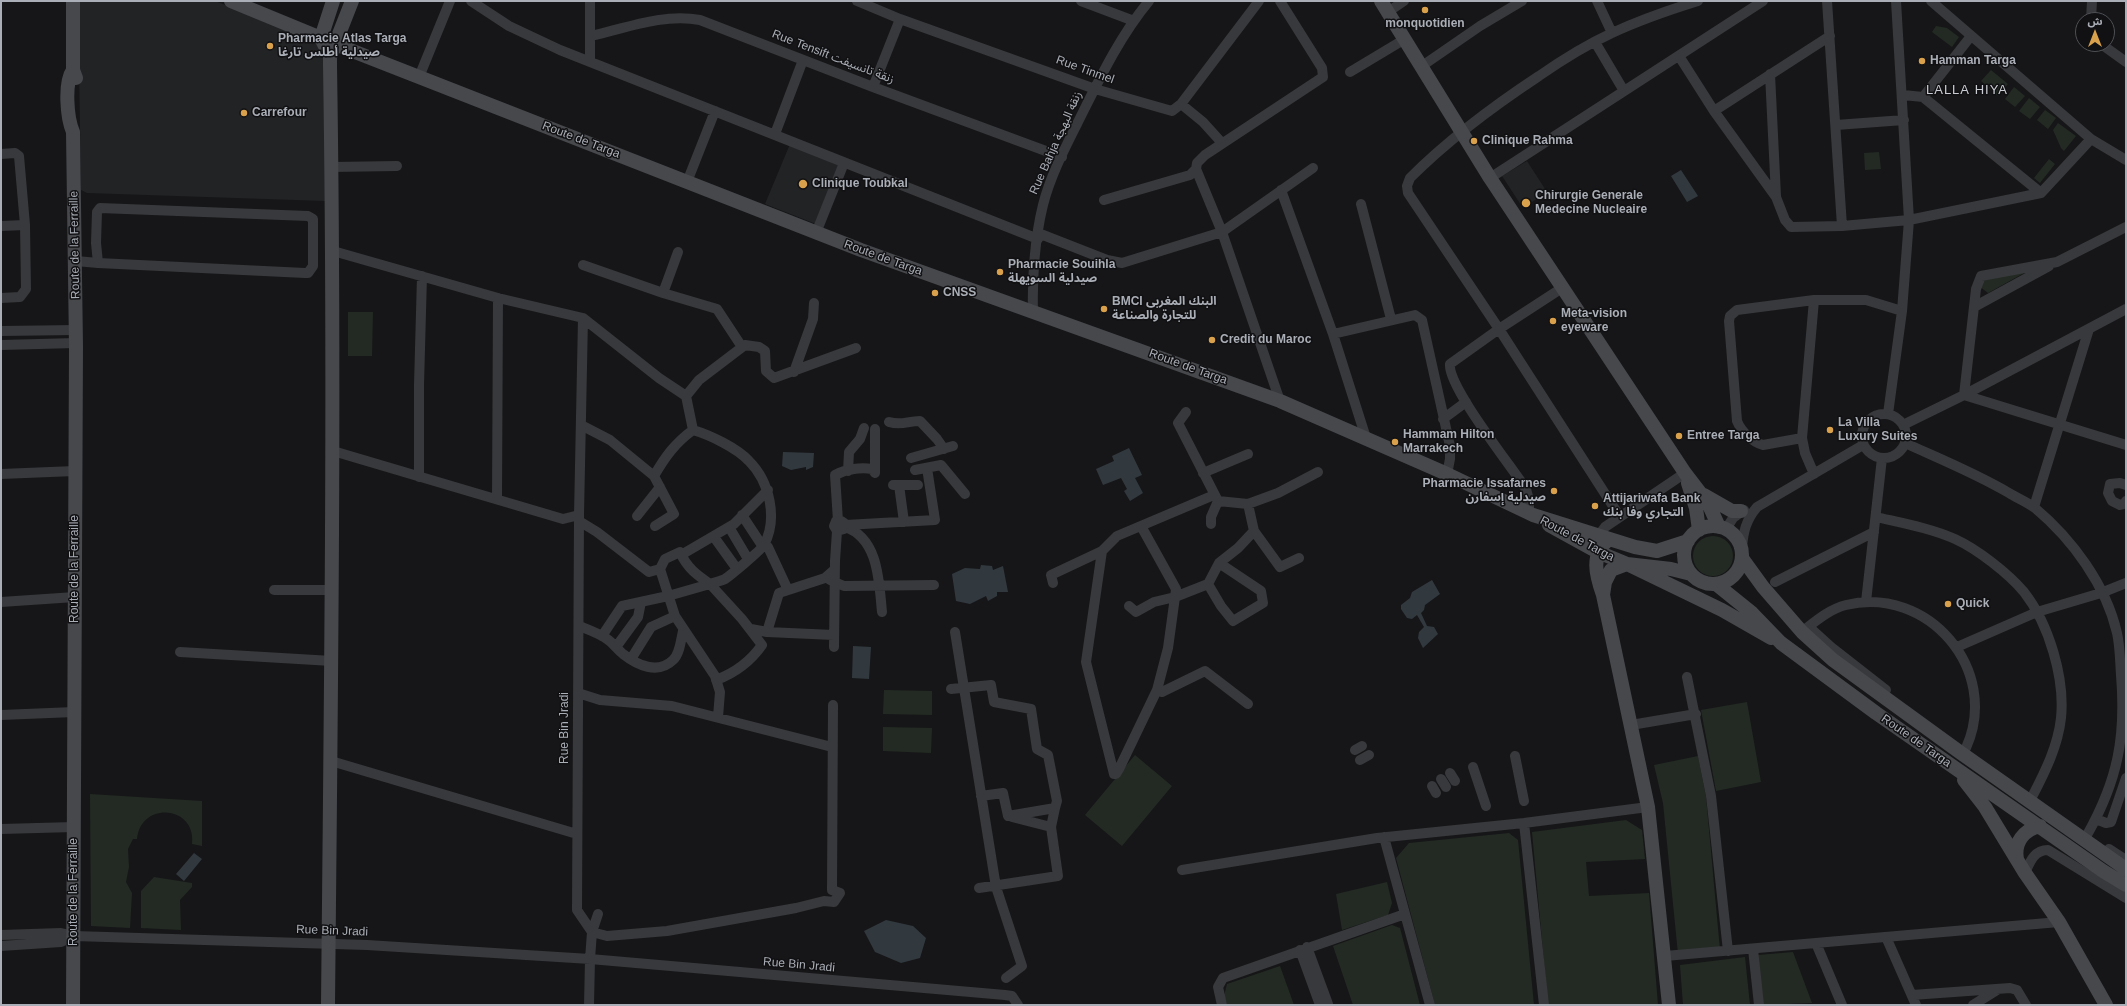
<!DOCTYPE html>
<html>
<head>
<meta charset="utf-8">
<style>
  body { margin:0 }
  #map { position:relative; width:2127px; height:1006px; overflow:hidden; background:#161618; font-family:Arial,"Noto Sans Arabic",sans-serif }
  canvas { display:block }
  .frame { position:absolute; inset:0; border:2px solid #aaaeb6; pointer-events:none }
  .north { position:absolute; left:2075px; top:12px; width:40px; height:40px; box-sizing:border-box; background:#111113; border:1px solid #4e5054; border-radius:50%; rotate:0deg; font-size:11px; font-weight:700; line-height:16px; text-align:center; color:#aaaeb6 }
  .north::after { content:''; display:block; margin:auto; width:14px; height:18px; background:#daa14c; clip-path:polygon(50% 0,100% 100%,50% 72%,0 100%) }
</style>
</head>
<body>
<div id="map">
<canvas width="2127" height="1006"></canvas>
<div class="frame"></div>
<div class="north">ش</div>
</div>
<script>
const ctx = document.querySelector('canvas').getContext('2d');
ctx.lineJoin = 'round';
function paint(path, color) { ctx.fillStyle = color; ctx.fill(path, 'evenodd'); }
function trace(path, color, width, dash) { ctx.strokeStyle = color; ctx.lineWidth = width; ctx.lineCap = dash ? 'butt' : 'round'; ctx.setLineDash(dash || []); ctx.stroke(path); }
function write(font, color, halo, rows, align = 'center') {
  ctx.font = font + ' Arial,"Noto Sans Arabic",sans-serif'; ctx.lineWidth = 3; ctx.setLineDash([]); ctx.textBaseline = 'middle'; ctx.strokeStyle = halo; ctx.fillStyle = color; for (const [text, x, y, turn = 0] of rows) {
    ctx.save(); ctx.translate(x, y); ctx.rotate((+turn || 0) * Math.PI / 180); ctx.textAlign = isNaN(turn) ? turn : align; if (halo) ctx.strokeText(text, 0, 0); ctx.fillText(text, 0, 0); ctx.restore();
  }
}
const built = new Path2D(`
  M78,1h137l117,45 -7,155 -238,-8 -6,-3z
  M790,144l50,20 -24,60 -51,-20z
  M1527,161l20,31 -24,16 -21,-32z`);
const green = new Path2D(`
  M1936,26l11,2 12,9 -7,10 -20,-15z
  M1991,70l17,14 -10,12 -17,-15z
  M2014,87l11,9 -10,11 -10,-8z
  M2029,98l11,9 -10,12 -11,-8z
  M2045,110l11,8 -8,11 -11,-9z
  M2058,123l18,13 -12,15 -3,-3 -8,-18z
  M1879,152l2,17 -16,1 -1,-17z
  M2049,159l6,5 -15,19 -6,-5z
  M2033,268l-45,25 -9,-7 3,-9z
  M348,312h25l-1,44h-24z
  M1693 556a20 20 0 1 1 40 0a20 20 0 1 1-40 0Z
  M884,690l48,1v24l-49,-1z
  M1747,702l14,80 -45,9 -15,-81z
  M883,727l49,1 -1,25 -48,-2z
  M1135,755l37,31 -50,60 -37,-31z
  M1698,756l8,41 14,153 -42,4 -15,-151 -9,-38z
  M90,794l112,7v45l-10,-2c5,-38 -51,-44 -55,-5h-4l-5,10 1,18 -3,15 6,11 -2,35 -39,-2z
  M1626,820l16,10 3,29 -59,3 3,34 60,-3 9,112h-110l-16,-173z
  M1509,833l9,7 16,165h-99l-39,-147 13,-15z
  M154,877l38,6v4l-12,13 1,30 -40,-2v-37z
  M1387,882l5,21 -4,12 -46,15 -6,-36z
  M1392,925l8,3 20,77h-67l-20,-59z
  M1793,952l19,51 -50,2 -4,-50z
  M1745,957l5,48h-67l-3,-40z
  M1280,966l14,39h-67l-3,-9 3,-12z`);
const water = new Path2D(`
  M1681,170l17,26 -11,6 -16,-26z
  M1129,448l13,27 -7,3 8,15 -13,8 -6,-10 3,-2 -6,-11 -18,7 -7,-16 18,-8 -2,-5z
  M783,452l31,1 -1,14 -7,3v-3l-15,3 -9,-4z
  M981,565l11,1 1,4 10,-4 5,26h-11v4l-9,5 -2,-5 -16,8 -14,-3 -4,-27 13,-6 15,1z
  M1432,580l8,14 -15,11 -1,5 -3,3 6,13 7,1 4,7 -15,14 -5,-10 1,-6 5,-5 -7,-12 -5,4 -5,-1 -6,-9v-4l9,-7 2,-6z
  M853,646l18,1 -2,32 -17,-1z
  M194,853l8,6 -18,22 -8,-7z
  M886,920l27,6 13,12 -6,20 -19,5 -26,-11 -11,-21z`);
const street = new Path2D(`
  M471,1l38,25 51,24 478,189
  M590,1v61
  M857,1l43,18 195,70 77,22 9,-7 78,-103
  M1081,1l53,20
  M1597,1l15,32
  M1827,1l15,225
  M1931,1l160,138 35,21
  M1388,12l16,-11
  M2091,20l1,-19
  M591,36c35,-8 73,-23 109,-16l173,67 189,70
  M1595,42l29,49
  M2101,44l25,18
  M1679,56l35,55 62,86 9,23 6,7 51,-1 67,-6 132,-27 50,-54
  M1422,66l58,-40 42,-25
  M1350,72l55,-33
  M1770,74l6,122
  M419,77l31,-76
  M873,87l27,-68
  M1903,95l20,2 118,96
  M1923,97l48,-61
  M1181,104l22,18 19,21
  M1714,111l116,-75
  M1836,125l68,-5
  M775,134l28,-74
  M1,154l14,-1 4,3 6,69 1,64 -6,8 -19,1
  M332,167l65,-1
  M1490,178l273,-177
  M687,182l28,-71
  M1281,190l52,144 33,104
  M1104,200l86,-25 6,-6
  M1361,204l30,115
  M1,226l24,-1
  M2126,227l-69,35 -76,14 -5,13 -12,106 162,50
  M816,233l28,-70
  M1038,233l69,27 15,3 100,-31 91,-64
  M76,261l22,2 207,10h3l5,-7v-47l-5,-3 -208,-8 -3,4 -1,31 2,20
  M583,265l80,28 15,-41
  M663,293l54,16 25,38
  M1814,300l-12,138 3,15 9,21
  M1974,307l75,-41
  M1033,311c-1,-33 2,-74 10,-106 7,-28 21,-55 34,-81 21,-42 42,-87 72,-123
  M583,318l76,60 27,18
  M1,331l75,-1
  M1333,334l82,-19 7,5 28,126v13l-3,15
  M1,345l75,-2
  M794,372l19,-53 1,-16
  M1280,401l-58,-169 -26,-63 1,-6 8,-8 118,-78 -1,-9 -42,-67
  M1186,412l-8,11 40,78 -7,16v7
  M1862 436a22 22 0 1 1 44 0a22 22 0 1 1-44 0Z
  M1888,414l14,-103 7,-91 -13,-219
  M1443,419l23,-17
  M889,422c13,4 18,-1 31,-1l17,18 7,10
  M581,425l29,15 44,36
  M1903,425l61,-30 162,-86
  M875,429v44
  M1802,438l-39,7c-11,-3 -22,-14 -26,-24l-8,-100 1,-5 7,-6 77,-10h52l36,11
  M1905,443c35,16 70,30 104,50 8,5 18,9 26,15 37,31 71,77 82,125 3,13 3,28 4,42 5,62 -3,105 -34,160
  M333,451l230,68 16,-4 4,-197 -85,-20 -165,-47
  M911,458l42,-12
  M915,470l26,-5 24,29
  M848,471l1,-19 11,-13 4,-11
  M1203,473l45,-19
  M1,474l74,-3
  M419,477v-92l3,-109
  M893,485h25
  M899,485l5,37
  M2126,485l-6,-2 -10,1 -2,9 4,8 8,4 4,-1 2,-3
  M497,499l1,-201
  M1218,501l30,3 30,-11 40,-21
  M1248,504l6,27 -16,17 -19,15 -11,21 -33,13 -7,51 -11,42 5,2 43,-21 43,33
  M2034,507l55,-178
  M1529,513v-13l-3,-11c-14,-22 -79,-103 -76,-125l49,-35 63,-41
  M579,515l-2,395 15,22 -2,27 -1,46
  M742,515l21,32h5l20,43
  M637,516l23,-29
  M1620,517l-121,-188 -91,-136 -1,-7 3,-8c39,-39 82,-71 129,-102 23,-16 47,-31 73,-43 28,-13 57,-23 86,-32
  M1876,517c26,6 54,11 79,22 22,10 53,34 69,53 25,32 41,86 37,126 -3,28 -16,54 -29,79
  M579,521l18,11 52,40 11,-3
  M838,521l-3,-46c11,-6 26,-8 37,-6l3,4
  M845,525l90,-5 -8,-52
  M655,526l19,-12 -20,-38c11,-19 21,-33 39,-46
  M729,527l19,32
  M845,527c34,11 34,56 37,85
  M1726,529l7,-11 11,-8
  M1254,531l26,36 19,-9
  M1599,535l6,-8 80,-54
  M714,537l23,32
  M1742,549c1,-17 4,-29 15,-42l106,-62
  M1102,551l-16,111 28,112h2l3,-5 38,-79
  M681,555l53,-31 34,-34
  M830,580l14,6 90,-1
  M1775,582l99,-50
  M1053,583l-2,-8 51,-24 15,-15 97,-41
  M1208,584l13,22 12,15 30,-18 -2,-12 -42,-28
  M274,590h58
  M1,602l74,-5
  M1866,602l16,-144
  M1129,606l7,6 18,-10 21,-5 1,-8 -35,-63
  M579,626c10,4 19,7 28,13 6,4 10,10 16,15 14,11 35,21 50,6 7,-6 8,-21 10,-29
  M1809,627l22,20 55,43
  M751,629l16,3 12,-39 46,-15 9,-8
  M1804,630c13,-10 26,-21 42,-25 82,-20 155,65 120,143
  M767,632l67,3
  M955,632l41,255 26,79 -16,12
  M602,636l20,-30 46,-10 42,-12 32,35 20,26c-12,17 -27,28 -46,35
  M616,647l22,-30 3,-15
  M834,647l1,-86 2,-30 -3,-5 2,-5h5l3,2v6l-7,2
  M1957,647l80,-35 64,-19 25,-10
  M180,652l152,9
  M631,659l20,-32 24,-11
  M1687,677l24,119 17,155
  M951,689l40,-4 3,17 37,7 6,40 11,6 9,46 -2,7
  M578,693l22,7 72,6 160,41
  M1,715l73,-3
  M718,717l2,-25 -5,-16 -40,-60 -15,-47 5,-10 15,-7c7,16 17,23 30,32 5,-2 11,-3 15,-5 6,-4 36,-29 39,-34 14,-26 6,-63 -15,-84 -12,-13 -39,-26 -56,-31l-7,-34 13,-16 46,-35 14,2 6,4 1,20 8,7 82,-30
  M1631,725l65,-11
  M1355,750l7,-4
  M1515,756l9,45
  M1360,760l9,-5
  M331,761l246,73
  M1473,767l13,39
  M1450,773l5,8
  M1441,779l5,8
  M1432,786l4,7
  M1012,817l39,10
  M2096,819l10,4 5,-1 15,-44
  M1524,823l20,182
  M1,829l73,-2
  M1384,837l46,168
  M2109,849l17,11
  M1182,870l195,-32 147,-15 124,-16
  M2025,873c5,-11 9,-23 23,-23l78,48
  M979,888l79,-12 -7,-49 4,-19 -47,8 -5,-23 -22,3
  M598,914l-6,18 15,4 60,-5 129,-23 28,-7 10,1 6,-9 -8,-3 1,-185
  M1,935l60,-2 13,3 293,9 223,14 415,36 7,1 6,9
  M1886,937l30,68
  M1816,943l26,62
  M1,946l60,-4 13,-6
  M1307,947l21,57
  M1753,949l6,56
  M1300,950l20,55
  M1665,956l394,-34
  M1912,995l98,-7 7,2 9,15
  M1222,1005l-4,-18 5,-9 182,-64
  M1973,1005l24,-15`);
const secondary = new Path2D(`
  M73,1v69l3,8
  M231,1l119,49 511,200 419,151 167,73 86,41 102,32 22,4 31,-10
  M1381,1l109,177 195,295 23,30 11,24
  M325,46l-4,-8 12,-37
  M73,70c-9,13 -6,48 0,62l3,215 -3,658
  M1688,483l8,25 3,22
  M1704,495l28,16h9
  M1549,525l49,27 29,12 44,5 20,5
  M1684 555a29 29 0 1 1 58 0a29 29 0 1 1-58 0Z
  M1609,539c-19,15 -13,36 -6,56l45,212 21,198
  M1742,558l21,29 39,45 31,28 128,93 165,116
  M1716,584l36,29 29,30 95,70 227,158 23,14
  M1603,595l2,-13 6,-12 16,-6 95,46 49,28
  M1964,780l21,27 40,66 34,49 47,83
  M2017,859c-3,-16 6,-29 23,-33
  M328,1005c3,-313 7,-627 2,-940v-8l22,-56`);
const markers = [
  [1425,10,4,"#daa14c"],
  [270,46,4,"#daa14c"],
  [1922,61,4,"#daa14c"],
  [244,113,4,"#daa14c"],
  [1474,141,4,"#daa14c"],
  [803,184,5,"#daa14c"],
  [1526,203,5,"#daa14c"],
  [1000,272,4,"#daa14c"],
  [935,293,4,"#daa14c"],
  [1104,309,4,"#daa14c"],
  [1553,321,4,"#daa14c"],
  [1212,340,4,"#daa14c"],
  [1830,430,4,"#daa14c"],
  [1679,436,4,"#daa14c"],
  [1395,442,4,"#daa14c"],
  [1554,491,4,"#daa14c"],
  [1595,506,4,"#daa14c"],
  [1948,604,4,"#daa14c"]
];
const poiNames = [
  ["monquotidien",1425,24,"center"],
  ["Pharmacie Atlas Targa",278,39],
  ["صيدلية أطلس تارغا",278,53],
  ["Hamman Targa",1930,61],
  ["Carrefour",252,113],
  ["Clinique Rahma",1482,141],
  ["Clinique Toubkal",812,184],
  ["Chirurgie Generale",1535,196],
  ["Medecine Nucleaire",1535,210],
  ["Pharmacie Souihla",1008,265],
  ["صيدلية السويهلة",1008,279],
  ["CNSS",943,293],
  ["BMCI البنك المغربي",1112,302],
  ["للتجارة والصناعة",1112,316],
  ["Meta-vision",1561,314],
  ["eyeware",1561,328],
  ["Credit du Maroc",1220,340],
  ["La Villa",1838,423],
  ["Luxury Suites",1838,437],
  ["Hammam Hilton",1403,435],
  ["Marrakech",1403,449],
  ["Entree Targa",1687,436],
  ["Pharmacie Issafarnes",1546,484,"right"],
  ["صيدلية إسفارن",1546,498,"right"],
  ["Attijariwafa Bank",1603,499],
  ["التجاري وفا بنك",1603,513],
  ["Quick",1956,604]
];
const streetNames = [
  ["Rue Tensift زنقة تانسيفت",833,57,21],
  ["Rue Tinmel",1085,70,20],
  ["Route de Targa",581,140,21],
  ["Rue Bahja زنقة البهجة",1056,143,-66],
  ["Route de la Ferraille",75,245,-91],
  ["Route de Targa",883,258,20],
  ["Route de Targa",1188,367,20],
  ["Route de Targa",1577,539,28],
  ["Route de la Ferraille",75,569,-90],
  ["Rue Bin Jradi",565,728,-90],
  ["Route de Targa",1916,741,35],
  ["Route de la Ferraille",74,892,-90],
  ["Rue Bin Jradi",332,931,2],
  ["Rue Bin Jradi",799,965,5]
];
const neighbourhoodNames = [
  ["LALLA HIYA",1967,90]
];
paint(built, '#222325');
paint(green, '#232a23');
paint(water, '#31393f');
trace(street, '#38393c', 10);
trace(secondary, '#46484c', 14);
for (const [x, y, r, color] of markers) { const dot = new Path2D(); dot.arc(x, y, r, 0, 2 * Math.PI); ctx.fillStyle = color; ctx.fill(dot); trace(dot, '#111113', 1.5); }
write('bold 12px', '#aaaeb6', '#111113', poiNames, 'left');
write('12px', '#aaaeb6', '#111113', streetNames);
ctx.letterSpacing = '1px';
write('13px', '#cacdd3', '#111113', neighbourhoodNames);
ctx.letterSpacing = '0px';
</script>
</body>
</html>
